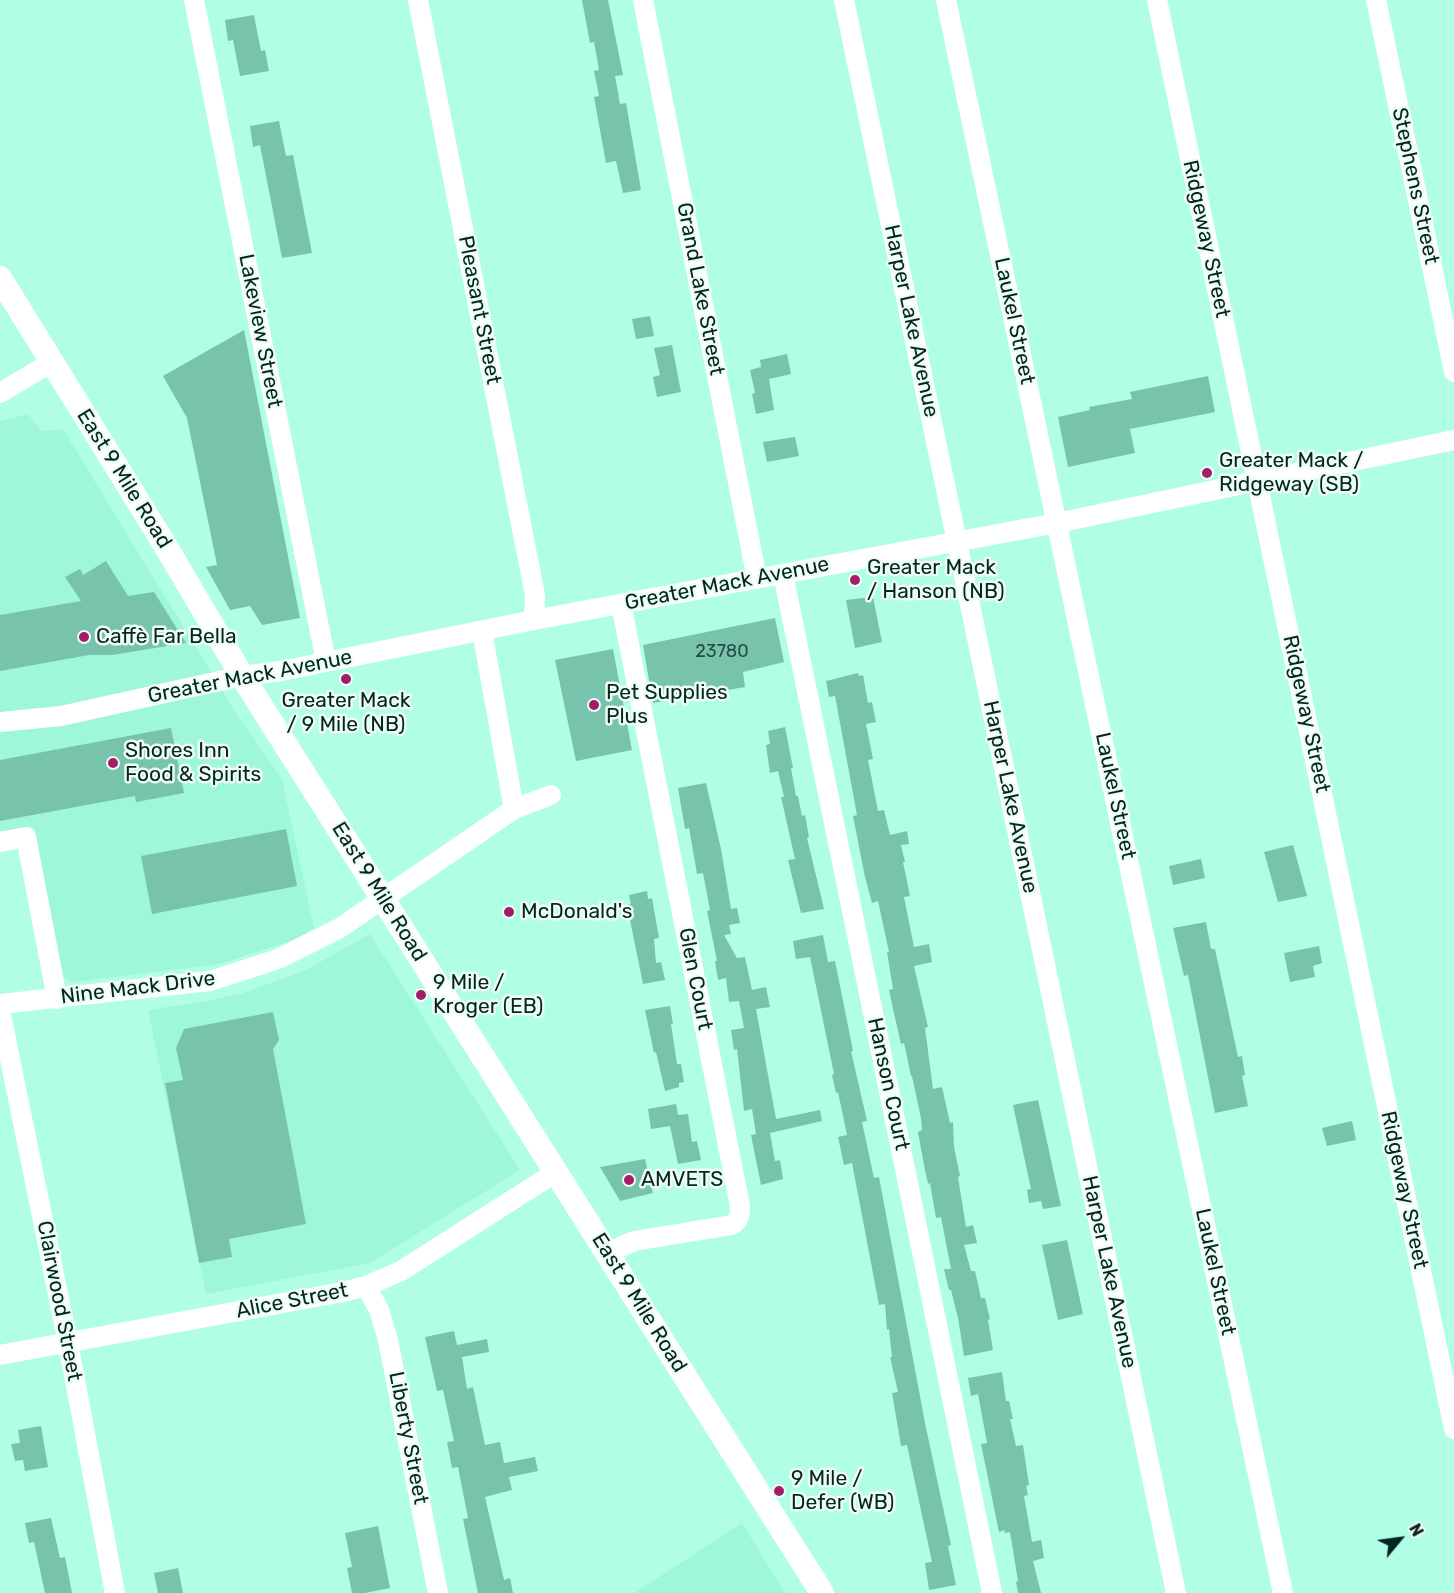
<!DOCTYPE html>
<html>
<head>
<meta charset="utf-8">
<style>
  body { margin:0 }
  #map { position:relative; width:1454px; height:1593px; overflow:hidden; background:#b1fee6; font-family:Rubik,sans-serif }
  canvas { display:block }
  .north { position:absolute; left:1370px; top:1509px; width:60px; height:60px; -webkit-text-stroke:4px #eefcf7; paint-order:stroke; rotate:61deg; font-size:16px; font-weight:700; line-height:24px; text-align:center; color:#05261e }
  .north::after { content:''; display:block; margin:auto; width:21px; height:27px; background:#05261e; clip-path:polygon(50% 0,100% 100%,50% 72%,0 100%) }
</style>
</head>
<body>
<div id="map">
<canvas width="1454" height="1593"></canvas>
<div class="north">N</div>
</div>
<script>
const ctx = document.querySelector('canvas').getContext('2d');
ctx.lineJoin = 'round';
function paint(path, color) { ctx.fillStyle = color; ctx.fill(path, 'evenodd'); }
function trace(path, color, width, dash) { ctx.strokeStyle = color; ctx.lineWidth = width; ctx.lineCap = dash ? 'butt' : 'round'; ctx.setLineDash(dash || []); ctx.stroke(path); }
function write(font, color, halo, rows, align = 'center') {
  ctx.font = font + ' Rubik,sans-serif'; ctx.lineWidth = 5; ctx.setLineDash([]); ctx.textBaseline = 'middle'; ctx.strokeStyle = halo; ctx.fillStyle = color; for (const [text, x, y, turn = 0] of rows) {
    ctx.save(); ctx.translate(x, y); ctx.rotate((+turn || 0) * Math.PI / 180); ctx.textAlign = isNaN(turn) ? turn : align; if (halo) ctx.strokeText(text, 0, 0); ctx.fillText(text, 0, 0); ctx.restore();
  }
}
const built = new Path2D(`
  M28,414l13,17 22,-2 173,284 46,66 32,149 -17,11 -77,25 -147,18 -9,-5 -30,-150 -34,6v-412z
  M370,934l150,236 -150,93 -164,31 -58,-284 59,-9 33,-7 64,-23z
  M742,1523l43,70h-151z`);
const building = new Path2D(`
  M582,0h26l15,75 -8,1 5,28 6,-1 15,87 -18,3 -7,-32 -10,2 -12,-66 5,-1 -5,-25 5,-1 -5,-28 -4,1z
  M254,15l7,36 4,-1 4,21 -29,5 -7,-36 -5,1 -3,-21z
  M279,121l7,35 7,-1 19,98 -30,5 -22,-113 -7,2 -3,-21z
  M650,316l4,20 -18,3 -4,-20z
  M244,330l56,288 -38,7 -12,-19 -20,4 -24,-43 11,-2 -30,-147 -24,-42z
  M672,345l9,47 -24,5 -4,-20 7,-2 -6,-27z
  M787,354l4,20 -22,5 5,31 -18,4 -4,-20 3,-1 -5,-23 11,-3 -1,-7z
  M1208,376l7,36 -85,17 5,24 -67,14 -10,-50 32,-7 -1,-3 43,-8 -2,-7z
  M795,437l4,19 -32,6 -4,-20z
  M106,561l22,35 26,-4 32,51 -74,12h-23l-89,16v-56l81,-14 -16,-24 15,-8 3,6z
  M873,597l9,45 -27,6 -9,-48z
  M775,618l9,44 -41,10 2,15 -92,16 -10,-58z
  M613,649l19,101 -56,11 -21,-101z
  M858,673l1,3 4,-1 5,28 4,-1 4,20 -10,2 7,35 -5,1 10,51 6,-1 6,25 17,-4 2,13 -8,1 4,17h-2l7,34 -6,1 10,50 15,-3 3,18 -18,4 14,61 -3,1 8,61 9,-2 8,36 3,-1 1,25 6,29 -2,1 8,50 7,-2 4,18 -13,2 7,26h4l6,27h4l5,21 -2,1 5,30 -29,6 -6,-38 -7,-28h-2l-5,-21h7l-10,-52 -5,1 -6,-35 -2,1 -4,-19 -6,-33 4,-2 -1,-12 -9,-42h-1l-7,-33 -3,1 -8,-35 -4,-19 4,-1 -6,-37h2l-11,-51 -6,2 -7,-26 -12,-61 4,-1 -22,-119 -6,1 -3,-16z
  M785,727l8,41h-2l5,28h2l4,20 3,-1 4,22 -2,1 17,71 -23,4 -13,-53 7,-1 -14,-62h3l-6,-26 -8,2 -4,-28 4,-1 -2,-13z
  M171,728l13,65 -48,9 -1,-6 -135,25v-61z
  M706,783l15,66 10,60 6,-1 3,15 -11,2 2,9 -7,1 13,23 8,-1 7,33 14,-3 4,20 -14,2 20,110 44,-9 2,11 -52,12 5,28 5,-1 3,19 -22,6 -10,-50 5,-1 -4,-25 -8,2 -7,-62 -3,1 -3,-20 13,-2 -5,-27 -10,1 -3,-24 -8,2 -3,-19h2l-10,-50 3,-1 -7,-37 -6,1 -8,-46 -4,1 -7,-41z
  M286,829l11,57 -145,28 -11,-58z
  M1293,845l14,51 -29,6 -14,-50z
  M1201,859l4,19 -32,7 -4,-19z
  M647,891l1,8 4,-1 7,40 -5,1 2,24 5,-1 4,18 -22,4 -16,-79 4,-1 -2,-9z
  M1206,922l5,27h4l23,108 4,-1 3,19 -3,1 6,30 -33,7 -27,-138 -4,1 -11,-48z
  M823,935l5,27 7,-1 18,90h-2l16,70 -5,1 12,56 5,-1 46,246 26,122 -3,1 8,39 -27,5 -4,-27 7,-1 -25,-117 -6,1 -9,-53 6,-1 -8,-35h2l-3,-28 -2,1 -2,-26 -6,1 -27,-142 -8,2 -6,-28 9,-2 -9,-43 -2,1 -4,-18 2,-1 -24,-117 -14,2 -3,-18z
  M1319,946l3,17 -9,3 2,11 -25,5 -6,-29z
  M670,1006l3,18h-2l6,40h4l3,18 -5,1v4l-14,4 -9,-39 -2,1 -9,-43z
  M273,1012l6,28 -6,9 33,175 -77,15 3,18 -33,6 -34,-180 18,-3 -7,-32 8,-19z
  M1038,1100l23,106 -18,3 -2,-8 -12,2 -2,-13 4,-1 -18,-84z
  M676,1104l2,11 10,-1 4,28 5,-1 4,19 -23,4 -8,-38 -19,3 -3,-20z
  M1352,1121l4,19 -29,6 -5,-18z
  M645,1159l8,34 -33,8 -20,-34z
  M1067,1240l16,74 -25,6 -16,-75z
  M454,1331l3,14 30,-6 2,13 -27,5 5,32 6,-2 12,58 15,-3 4,21 31,-6 3,14 -29,6 3,13 -27,7 19,83 6,-2 3,15h-35l-15,-74 5,-1 -10,-51 -6,1 -5,-26 7,-1 -11,-51 -6,1 -12,-54z
  M1002,1372l4,29h3l4,18h-3l6,27 7,-1 6,40 -3,1 2,9 -4,1 8,46 9,-2 3,18 -11,3 8,32h-23l-2,-11 2,-1 -8,-49 -5,1 -1,-3 -5,2 -18,-88 6,-1 -9,-49 -7,2 -3,-18z
  M41,1426l7,41 -23,4 -2,-11 -8,1 -4,-17 9,-1 -2,-13z
  M51,1518l9,40 5,-1 7,36h-27l-11,-51 -5,1 -4,-20z
  M378,1526l12,62 -25,5h-13l-5,-25 5,-1 -7,-34z
  M178,1568l5,25h-25l-4,-20z`);
const minor = new Path2D(`
  M194,0l132,662
  M418,0l117,595 -1,25
  M643,0l114,579
  M844,0l332,1593
  M946,0l337,1593
  M1157,0l297,1429
  M1376,0l78,372
  M0,393l52,-31
  M783,574l209,1019
  M482,631l32,178
  M0,722l61,-6 181,-40 39,-5 253,-51 523,-97 397,-83
  M0,842l26,-5 31,162
  M0,1004l210,-23 68,-22 62,-31 174,-119 37,-14
  M0,1010l68,333 47,250
  M607,1253l27,-12 98,-16c8,-6 8,-10 8,-19l-119,-602
  M366,1286l13,24 9,30 50,253
  M0,1355l343,-63 23,-6 35,-15 155,-99`);
const major = new Path2D(`
  M0,278l165,267 77,131 580,917`);
const markers = [
  [1207,473,6,"#a41d67"],
  [855,580,6,"#a41d67"],
  [84,637,6,"#a41d67"],
  [346,679,6,"#a41d67"],
  [594,705,6,"#a41d67"],
  [113,763,6,"#a41d67"],
  [509,912,6,"#a41d67"],
  [421,995,6,"#a41d67"],
  [629,1180,6,"#a41d67"],
  [779,1491,6,"#a41d67"]
];
const numberNames = [
  ["23780",722,652]
];
const streetNames = [
  ["Stephens Street",1415,186,78],
  ["Ridgeway Street",1206,239,78],
  ["Grand Lake Street",700,289,79],
  ["Pleasant Street",479,310,79],
  ["Harper Lake Avenue",911,321,78],
  ["Laukel Street",1014,321,78],
  ["Lakeview Street",260,331,79],
  ["East 9 Mile Road",124,479,58],
  ["Greater Mack Avenue",727,584,-11],
  ["Greater Mack Avenue",250,677,-11],
  ["Ridgeway Street",1306,714,78],
  ["Laukel Street",1115,796,78],
  ["Harper Lake Avenue",1010,797,78],
  ["East 9 Mile Road",379,892,58],
  ["Glen Court",695,979,79],
  ["Nine Mack Drive",138,988,-7],
  ["Hanson Court",888,1084,78],
  ["Ridgeway Street",1404,1190,78],
  ["Harper Lake Avenue",1109,1272,78],
  ["Laukel Street",1215,1272,78],
  ["Clairwood Street",59,1301,79],
  ["Alice Street",292,1301,-11],
  ["East 9 Mile Road",639,1303,58],
  ["Liberty Street",408,1438,79]
];
const poiNames = [
  ["Greater Mack /",1219,461],
  ["Ridgeway (SB)",1219,485],
  ["Greater Mack",867,568],
  ["/ Hanson (NB)",867,592],
  ["Caffè Far Bella",96,637],
  ["Pet Supplies",606,693],
  ["Plus",606,717],
  ["Greater Mack",346,701,"center"],
  ["/ 9 Mile (NB)",346,725,"center"],
  ["Shores Inn",125,751],
  ["Food & Spirits",125,775],
  ["McDonald's",521,912],
  ["9 Mile /",433,983],
  ["Kroger (EB)",433,1007],
  ["AMVETS",641,1180],
  ["9 Mile /",791,1479],
  ["Defer (WB)",791,1503]
];
paint(built, '#9ef6db');
paint(building, '#77c3ac');
trace(minor, '#fff', 20);
trace(major, '#fff', 24);
for (const [x, y, r, color] of markers) { const dot = new Path2D(); dot.arc(x, y, r, 0, 2 * Math.PI); ctx.fillStyle = color; ctx.fill(dot); trace(dot, '#eefcf7', 2); }
write('18px', '#224d42', null, numberNames);
write('21px', '#05261e', '#eefcf7', streetNames);
write('21px', '#05261e', '#eefcf7', poiNames, 'left');
</script>
</body>
</html>
